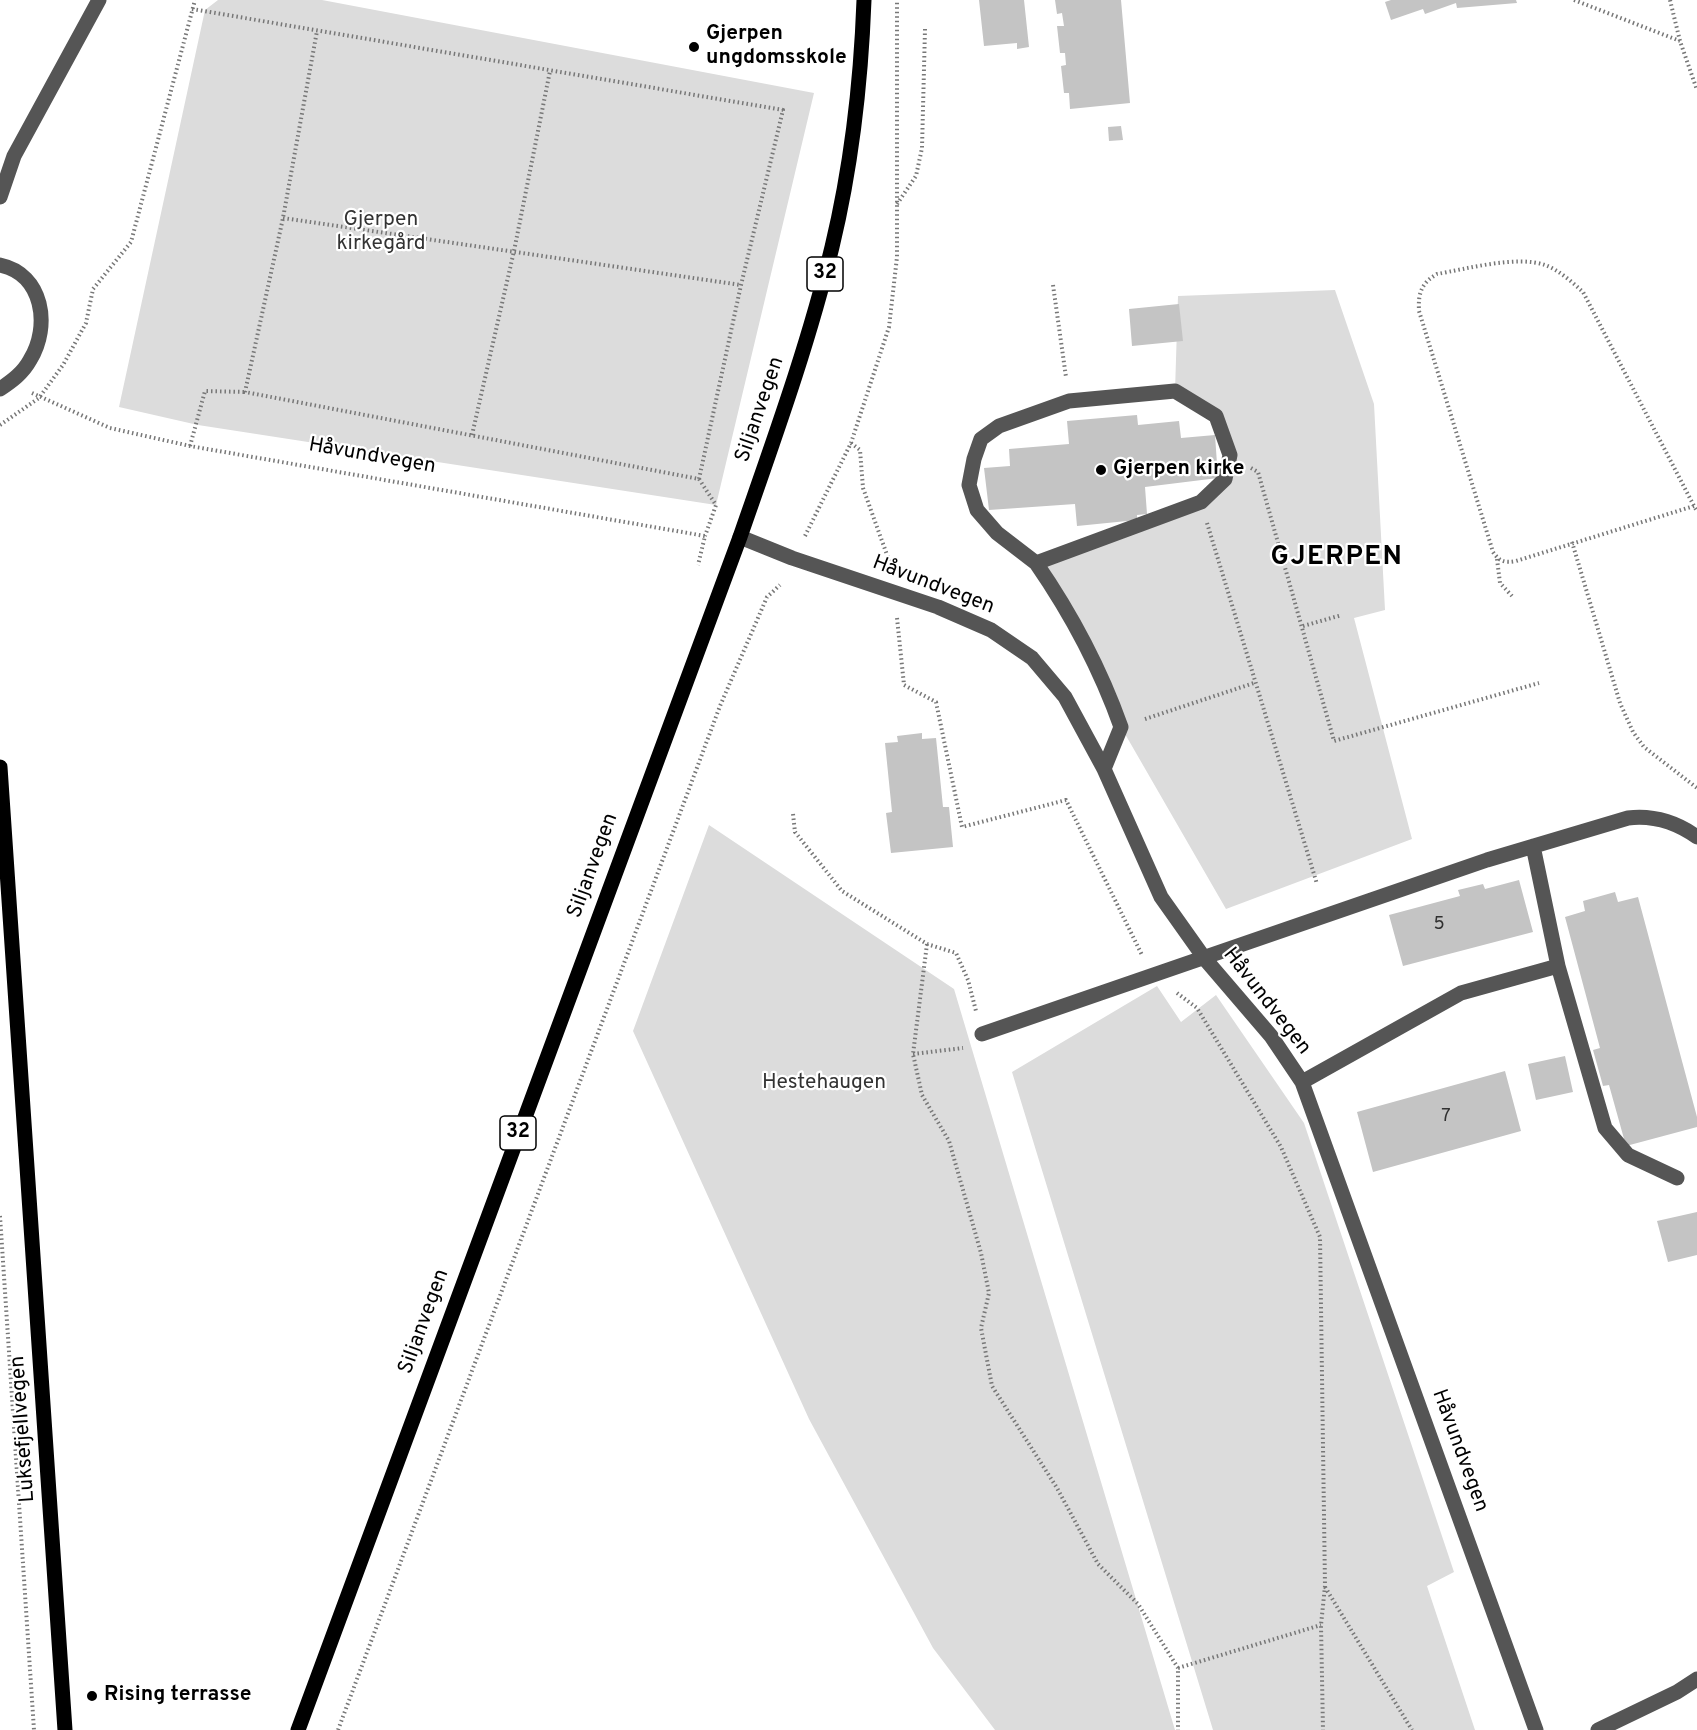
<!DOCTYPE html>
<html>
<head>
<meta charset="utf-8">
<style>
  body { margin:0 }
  canvas { display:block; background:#fff }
</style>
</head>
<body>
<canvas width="1697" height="1730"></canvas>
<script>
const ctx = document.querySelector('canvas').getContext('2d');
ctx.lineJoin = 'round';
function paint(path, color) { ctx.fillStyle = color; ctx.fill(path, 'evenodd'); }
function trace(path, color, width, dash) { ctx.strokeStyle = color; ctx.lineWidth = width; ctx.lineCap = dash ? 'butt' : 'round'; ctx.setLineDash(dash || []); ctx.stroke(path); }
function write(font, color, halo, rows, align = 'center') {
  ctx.font = font + ' Overpass,sans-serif'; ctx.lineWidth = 4.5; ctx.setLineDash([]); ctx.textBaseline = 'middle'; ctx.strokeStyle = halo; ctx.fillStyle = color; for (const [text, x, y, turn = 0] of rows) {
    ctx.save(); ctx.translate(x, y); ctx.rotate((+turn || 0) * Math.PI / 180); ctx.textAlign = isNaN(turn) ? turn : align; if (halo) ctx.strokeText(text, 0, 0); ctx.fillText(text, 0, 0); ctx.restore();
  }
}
const green = new Path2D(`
  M218,0h104l492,93 -98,412 -518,-80 -79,-18 86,-397z
  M1335,290l39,114 11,206 -31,8 58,221 -186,70 -105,-182 -85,-164 165,-61 28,-47 -13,-39 -41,-25 3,-95z
  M709,825l245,164 221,741h-180l-62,-82 -124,-229 -176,-388z
  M1157,986l24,36 35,-27 88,128 150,449 -27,14 48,144h-262l-201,-658z`);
const building = new Path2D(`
  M979,0h45l5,47 -12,2v-6l-33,3z
  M1055,0h66l9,103 -60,6 -1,-16h-5l-3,-27 5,-1 -1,-12h-5l-3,-27h7l-2,-13 -5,1z
  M1391,0h125l1,3 -60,5 -1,-5 -31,11 -2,-5 -32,11 -6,-18z
  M1121,126l2,14 -14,1 -1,-14z
  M1179,304l4,37 -51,5 -3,-37z
  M1137,415l1,10 41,-4 2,17 34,-3 3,43 -73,9 2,27 -10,1v5l-60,6 -2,-22 -86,6 -5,-42 26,-2 -1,-17 60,-5 -2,-23z
  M922,733v6l14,-1 7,69h6l4,40 -62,6 -5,-40 6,-1 -7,-69 13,-1 -1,-6z
  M1519,880l14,52 -130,34 -14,-51 71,-19 -2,-6 25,-6 2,5z
  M1615,892l3,10 20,-5 59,220v10l-71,19 -17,-61 -6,1 -10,-36 7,-2 -35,-131 20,-6 -2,-10z
  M1565,1056l8,36 -37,8 -8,-36z
  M1505,1071l16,60 -148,41 -16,-60z
  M1697,1212v43l-29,7 -11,-41z`);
const path = new Path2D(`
  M1574,0l106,41
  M1670,0l10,41 17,49
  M192,9l591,101 -42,175 -42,194 -454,-87 38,-174 34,-187
  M897,204l19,-28 6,-28 3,-119
  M283,218l458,67
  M1053,285l13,92
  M32,393l78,35 80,18 515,90 -7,29
  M0,425l39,-27 24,-33 23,-42 7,-34 38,-47 64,-242
  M472,435l42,-184 36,-180
  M851,443l9,7 3,38 28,78
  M190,446l15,-55 40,1
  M1251,468l7,4 76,269 205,-58
  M699,479l17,26 -11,31
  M1694,506l-178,55c-11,2 -16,1 -23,-9l-74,-241c-1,-17 2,-28 18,-37 29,-5 80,-19 108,-9 14,5 27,17 38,27l111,214 3,5
  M1207,523l110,361
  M805,536l46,-93 38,-116 8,-70v-257
  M1572,542l48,161 13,29 11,15 53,41
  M1497,559l3,24 12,13
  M897,618l7,67 32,17 26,125 104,-27 76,155
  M1303,626l39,-11
  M1145,719l109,-36
  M793,814l2,18 47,59 85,53 29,9 12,27 8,31
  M927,944l-14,110 9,41 27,46 32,112 8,40 -8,35 11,58 65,102 41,76 40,40 40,64v62
  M1177,993l20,15 84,139 39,90 5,349 -4,39 2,105
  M913,1054l50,-6
  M0,1216l34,514
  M1325,1587l87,143
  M1178,1668l143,-43
  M338,1730l382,-1024 47,-109 13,-12`);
const minor = new Path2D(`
  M0,197l14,-41 85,-156
  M0,265c43,9 51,61 30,95 -7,13 -18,21 -30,29
  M1175,391l41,25 14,39 -5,24 -24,23 -165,61 -39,-30 -20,-23 -8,-25 5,-26 7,-20 18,-13 70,-25z
  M740,537l52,21 146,49 53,23 41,28 33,39 39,72 57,128 44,62 66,77 31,46 234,648
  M1036,563c36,52 64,105 85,164l-17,42
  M1533,846l25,120 47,162 23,27 49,23
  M982,1034l505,-174 141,-42c25,-3 48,4 69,19
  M1302,1082l159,-89 97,-27
  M1598,1730l79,-38 20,-13`);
const major = new Path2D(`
  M0,767l65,963
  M298,1730l442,-1193c33,-95 68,-191 92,-290 19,-79 29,-165 32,-247`);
const markers = [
  [694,47,6,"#000"],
  [1101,470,6,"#000"],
  [92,1696,6,"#000"]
];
const numberNames = [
  ["5",1439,925],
  ["7",1446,1117]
];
const shields = [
  [825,274,36],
  [518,1133,36]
];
const shieldNames = [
  ["32",825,274],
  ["32",518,1133]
];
const poiNames = [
  ["Gjerpen",706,35],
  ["ungdomsskole",706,59],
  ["Gjerpen kirke",1113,470],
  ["Rising terrasse",104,1696]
];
const parkNames = [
  ["Gjerpen",381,221],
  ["kirkegård",381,245],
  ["Hestehaugen",824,1084]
];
const streetNames = [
  ["Siljanvegen",761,410,-71],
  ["Håvundvegen",372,457,10],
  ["Håvundvegen",933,586,21],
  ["Siljanvegen",594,866,-70],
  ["Håvundvegen",1266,1002,52],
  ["Siljanvegen",425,1322,-70],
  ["Luksefjellvegen",24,1429,-94],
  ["Håvundvegen",1459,1451,70]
];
const districtNames = [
  ["GJERPEN",1337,559]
];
paint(green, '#dcdcdc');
paint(building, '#c4c4c4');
trace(path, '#777', 4, [1.5, 3]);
trace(minor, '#555', 15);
trace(major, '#000', 15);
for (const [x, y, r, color] of markers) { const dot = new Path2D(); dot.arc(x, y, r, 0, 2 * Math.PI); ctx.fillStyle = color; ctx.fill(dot); trace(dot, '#fff', 2); }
write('18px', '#313131', null, numberNames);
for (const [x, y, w] of shields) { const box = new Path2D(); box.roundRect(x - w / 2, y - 17, w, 34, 4.5); ctx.fillStyle = '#fff'; ctx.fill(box); trace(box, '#000', 1.5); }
write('bold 20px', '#000', null, shieldNames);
write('bold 21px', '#000', '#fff', poiNames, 'left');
write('21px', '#333', '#fff', parkNames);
write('21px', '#000', '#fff', streetNames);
ctx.letterSpacing = '1.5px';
write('bold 27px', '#000', '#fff', districtNames);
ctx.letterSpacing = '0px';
</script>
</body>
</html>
